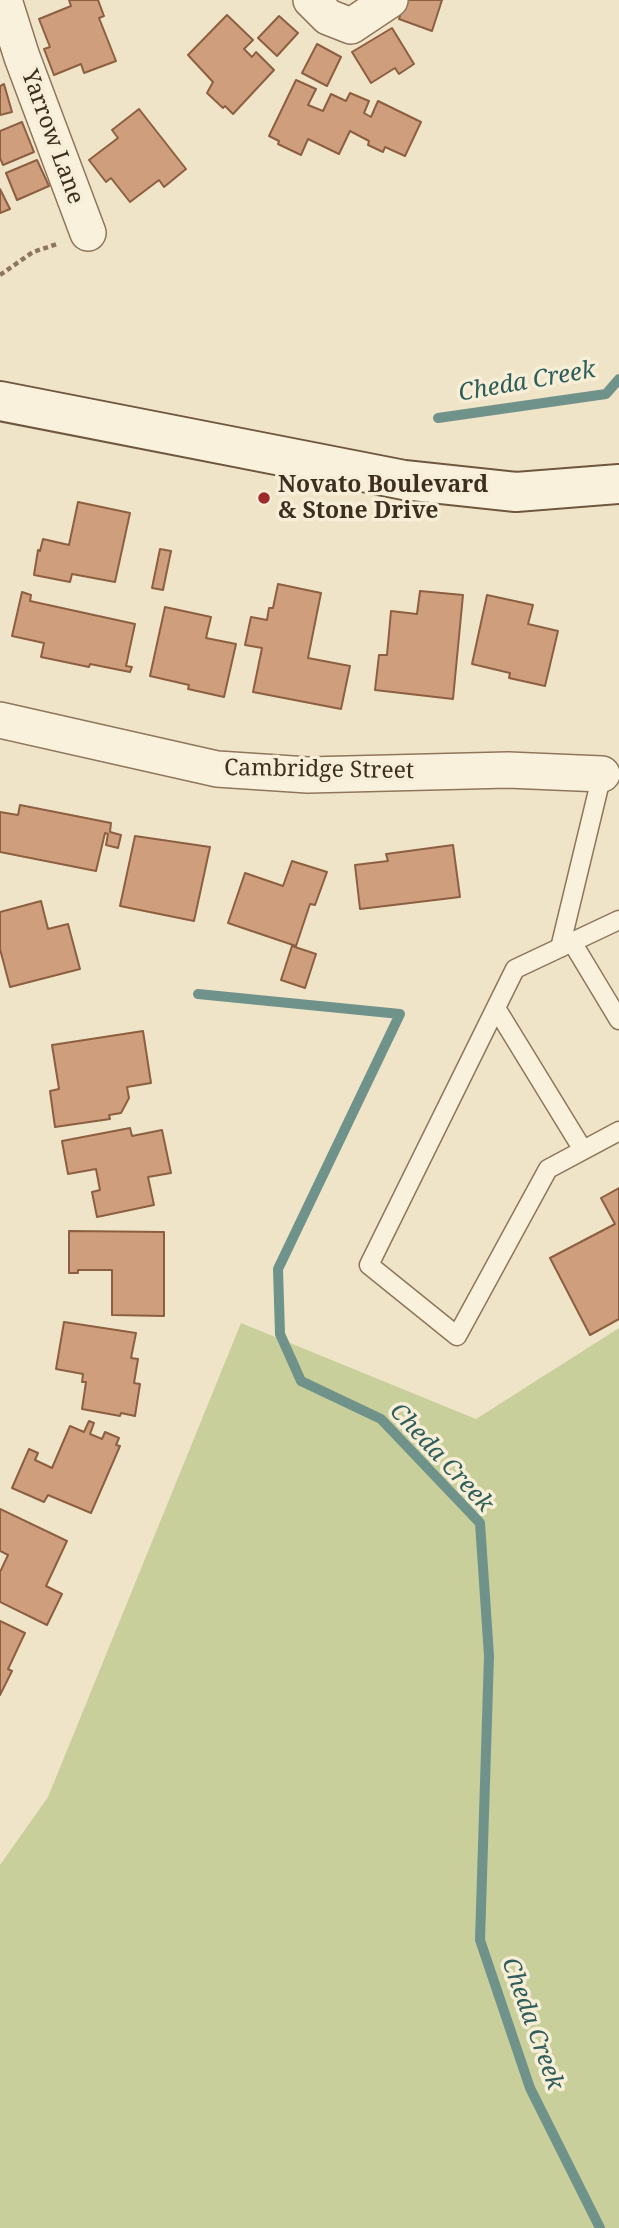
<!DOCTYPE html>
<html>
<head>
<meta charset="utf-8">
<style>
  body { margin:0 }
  canvas { display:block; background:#f0e4c8 }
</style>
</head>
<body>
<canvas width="619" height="2228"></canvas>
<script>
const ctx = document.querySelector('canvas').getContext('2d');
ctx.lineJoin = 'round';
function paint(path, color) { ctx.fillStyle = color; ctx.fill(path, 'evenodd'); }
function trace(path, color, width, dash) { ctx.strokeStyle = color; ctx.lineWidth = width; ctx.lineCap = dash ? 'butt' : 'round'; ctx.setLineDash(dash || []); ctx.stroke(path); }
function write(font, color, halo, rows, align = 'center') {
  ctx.font = font + ' "Noto Serif",serif'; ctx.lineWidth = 7; ctx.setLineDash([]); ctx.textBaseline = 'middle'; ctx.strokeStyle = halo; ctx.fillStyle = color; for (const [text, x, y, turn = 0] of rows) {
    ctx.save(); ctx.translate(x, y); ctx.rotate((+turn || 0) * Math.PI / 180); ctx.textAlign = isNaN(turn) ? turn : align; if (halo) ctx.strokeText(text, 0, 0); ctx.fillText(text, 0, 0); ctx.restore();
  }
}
const green = new Path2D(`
  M241,1323l235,96 143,-91v900h-619v-363l48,-68z`);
const stream = new Path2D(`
  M438,418l168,-24 13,-15
  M198,994l202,20 -122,255 2,65 21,47 80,38 99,104 9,133 -9,284 50,148 70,140`);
const building = new Path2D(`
  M69,0h29l6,16 -5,2 17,43 -32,12 -3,-9 -27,11 -10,-26 6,-2 -11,-28 32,-13z
  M405,0h37l-10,31 -33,-12z
  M227,15l26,25 -9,9 8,8 4,-5 18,18 -41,44 -8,-8 -2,2 -16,-15 6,-11 -25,-27z
  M279,16l19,17 -21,23 -19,-18z
  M392,28l22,36 -15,10 -4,-6 -24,15 -19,-31z
  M317,44l24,13 -14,29 -25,-13z
  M296,80l20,9 -8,16 15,6 8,-17 15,7 4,-8 19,8 -5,12 7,4 7,-16 43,21 -16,34 -20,-9 -2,5 -15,-7 1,-4 -19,-10 -11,23 -31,-15 -7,16 -23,-11 1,-3 -10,-5z
  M4,84l8,28 -12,3v-29z
  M139,109l47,60 -22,18 -5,-7 -29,22 -19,-24 -5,4 -17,-22 29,-22 -6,-8z
  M22,122l12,30 -31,13 -3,-7v-27z
  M37,160l12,26 -32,14 -11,-27z
  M0,189l10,20 -10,4z
  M78,502l52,11 -15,69 -43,-8 -2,8 -36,-7 4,-25 2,1 3,-12 26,6z
  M160,549l11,2 -8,39 -11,-2z
  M278,584l43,9 -13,65 42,8 -9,43 -88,-17 9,-44 -17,-3 6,-28 16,3 2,-12h4z
  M420,591l43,4 -10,104 -78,-9 4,-35h8l4,-44 26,3z
  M22,592l9,3 -1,6 105,23 -9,42 6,1 -2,5 -40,-8 -1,3 -48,-10 3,-14 -32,-7z
  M487,595l46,10 -5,19 30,7 -13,55 -36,-8 1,-5 -38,-9z
  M165,607l46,10 -5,21 30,6 -12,53 -36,-8 1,-4 -39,-9z
  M20,805l91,18 -1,9 11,3 -3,13 -12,-3 2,-11 -3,-1 -9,38 -96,-19v-40l18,3z
  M135,836l75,11 -16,74 -74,-15z
  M453,845l7,52 -100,12 -5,-44 33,-4 -2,-7z
  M292,861l35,11 -12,33 -5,-1 -14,42 -68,-23 17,-50 38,13z
  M41,901l7,28 20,-5 12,45 -70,18 -10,-38v-37z
  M292,946l24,8 -11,34 -24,-8z
  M143,1031l8,52 -24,4 2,11 -8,15 -12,2 1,4 -55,8 -5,-36 9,-2 -7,-44z
  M130,1128l2,8 30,-6 9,43 -23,4 6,28 -57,12 -5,-25 8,-2 -4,-21 -28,5 -6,-33z
  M619,1188v131l-29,16 -40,-77 65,-34 -14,-26z
  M69,1231l95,1v84l-52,-1v-45h-34v3h-9z
  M64,1322l72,11 -5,25 7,1 -4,24 6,1 -5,32 -14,-3 -1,3 -38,-7 4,-27h-4l1,-8 -27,-5z
  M89,1421l5,2 -4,11 12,5 3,-7 14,6 -3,7 4,1 -29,67 -43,-18 -4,7 -32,-14 17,-39 9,4 -3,7 17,8 18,-42 14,6z
  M0,1509l67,32 -21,45 16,8 -15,31 -47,-23v-30l8,-17 -8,-4z
  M0,1621l25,12 -17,36 4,2 -12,24z`);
const path = new Path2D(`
  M0,275l33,-23 24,-8`);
const service = new Path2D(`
  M619,920l-104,49 -146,296 88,71 91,-167 71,-38
  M572,942l47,78
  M560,948l42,-174
  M496,1008l87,142`);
const minor = new Path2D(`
  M4,0l18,57 66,176
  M311,0l17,17 23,9 39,-26
  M0,720l217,49 91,6 200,-5 94,4`);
const secondary = new Path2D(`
  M0,401l404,79 112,12 103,-8`);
const markers = [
  [264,498,7,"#9e2a2b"]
];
const streetNames = [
  ["Yarrow Lane",52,137,70],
  ["Cambridge Street",319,770,1]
];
const poiNames = [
  ["Novato Boulevard",278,485],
  ["& Stone Drive",278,511]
];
const waterNames = [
  ["Cheda Creek",527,382,-10],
  ["Cheda Creek",441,1458,47],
  ["Cheda Creek",532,2024,70]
];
paint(green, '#c9cf9b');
trace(stream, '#6f938a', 10);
paint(building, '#cf9f7d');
trace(building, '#8d5f41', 2);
trace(service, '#8d765c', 21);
trace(minor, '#8d765c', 38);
trace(secondary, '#6f573f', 42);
trace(path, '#8d765c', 4.5, [5, 3.5]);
trace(service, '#faf1dc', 18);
trace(minor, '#faf1dc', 35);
trace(secondary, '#faf1dc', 38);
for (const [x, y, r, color] of markers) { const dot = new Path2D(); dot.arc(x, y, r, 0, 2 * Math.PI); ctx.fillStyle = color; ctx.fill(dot); trace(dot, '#f7eed8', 2.5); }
write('23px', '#3d2e20', '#f7eed8', streetNames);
write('bold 23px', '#3d2e20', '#f7eed8', poiNames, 'left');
write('italic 24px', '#2f5d5a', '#f7eed8', waterNames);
</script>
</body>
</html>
